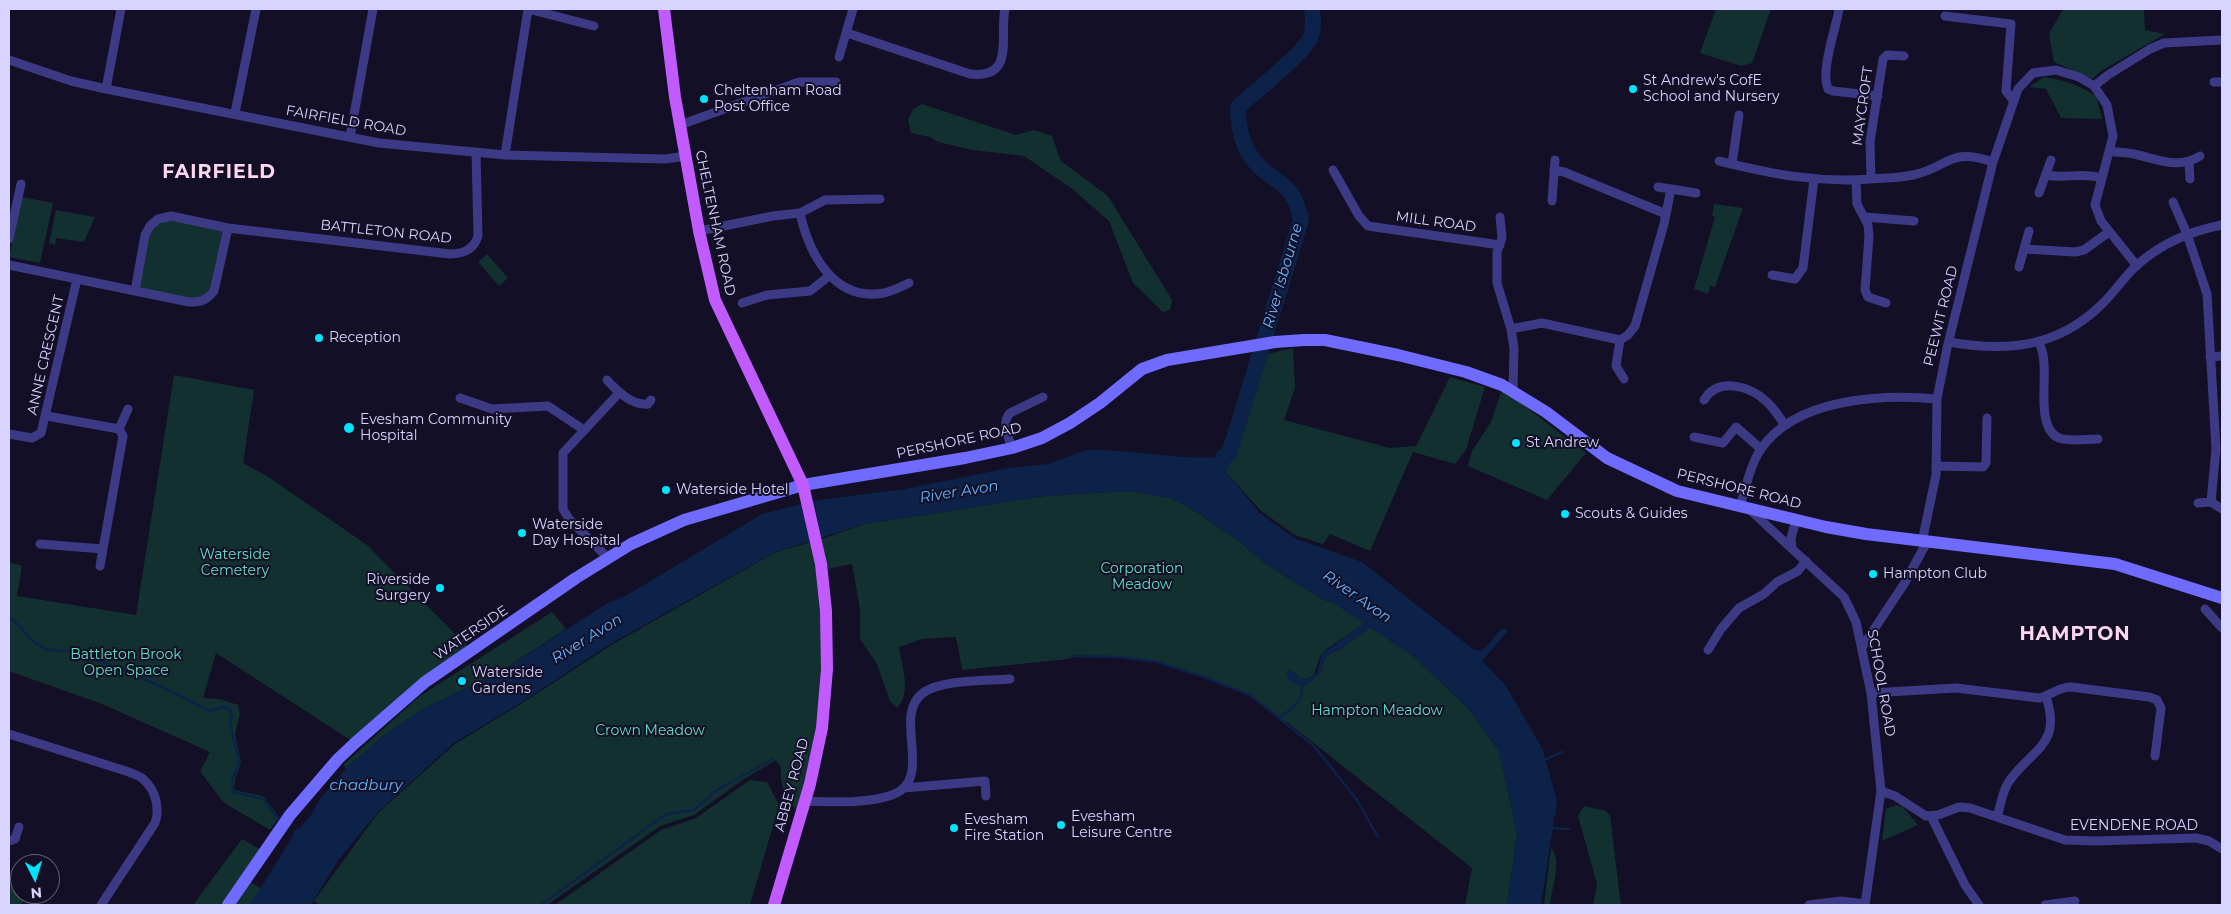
<!DOCTYPE html>
<html>
<head>
<meta charset="utf-8">
<style>
  body { margin:0 }
  #map { position:relative; width:2231px; height:914px; overflow:hidden; background:#130f26; font-family:Montserrat,sans-serif }
  canvas { display:block }
  .frame { position:absolute; inset:0; border:10px solid #d9d4ff; pointer-events:none }
  .north { position:absolute; left:10px; top:854px; width:50px; height:50px; box-sizing:border-box; background:#130f26; border:1px solid #625e7d; border-radius:50%; rotate:175deg; font-size:14px; font-weight:700; line-height:20px; text-align:center; color:#d9d4ff }
  .north::after { content:''; display:block; margin:auto; width:18px; height:22px; background:#00e5ff; clip-path:polygon(50% 0,100% 100%,50% 72%,0 100%) }
</style>
</head>
<body>
<div id="map">
<canvas width="2231" height="914"></canvas>
<div class="frame"></div>
<div class="north">N</div>
</div>
<script>
const ctx = document.querySelector('canvas').getContext('2d');
ctx.lineJoin = 'round';
function paint(path, color) { ctx.fillStyle = color; ctx.fill(path, 'evenodd'); }
function trace(path, color, width, dash) { ctx.strokeStyle = color; ctx.lineWidth = width; ctx.lineCap = dash ? 'butt' : 'round'; ctx.setLineDash(dash || []); ctx.stroke(path); }
function write(font, color, halo, rows, align = 'center') {
  ctx.font = font + ' Montserrat,sans-serif'; ctx.lineWidth = 4; ctx.setLineDash([]); ctx.textBaseline = 'middle'; ctx.strokeStyle = halo; ctx.fillStyle = color; for (const [text, x, y, turn = 0] of rows) {
    ctx.save(); ctx.translate(x, y); ctx.rotate((+turn || 0) * Math.PI / 180); ctx.textAlign = isNaN(turn) ? turn : align; if (halo) ctx.strokeText(text, 0, 0); ctx.fillText(text, 0, 0); ctx.restore();
  }
}
const green = new Path2D(`
  M1716,9h55l-19,54 -11,3 -41,-13z
  M2063,9h81l1,21 20,4 -64,37 -9,8 -38,-17 -5,-28z
  M2044,77c20,3 35,8 52,19l6,23 -41,-1 -15,-29 -17,-2z
  M922,104l94,31 18,-5 18,6 9,25 47,35 64,104 -2,10 -7,2 -30,-29 -24,-62 -38,-33 -47,-32 -51,-6 -35,-8 -8,-5 -19,-4 -3,-13 5,-11z
  M22,197l31,6 -13,60 -31,-6z
  M1714,204l29,4 -28,79 -5,-1 -2,8 -14,-5 21,-72 -3,-1z
  M56,210l39,7 -11,25 -28,-4 -1,7 -6,-2z
  M171,216l57,12 -14,63 -14,11 -65,-11 15,-65z
  M487,254l21,24 -9,8 -21,-24z
  M1293,348l2,40 -11,32 106,28 26,-2 34,-69 35,10 -19,63 -11,14 -42,-12 -43,99 -40,-17 -7,10 -28,-9 -34,-24 -35,-39 -3,-15 6,-3 30,-98z
  M174,375l80,15 -11,73 24,13 100,69 104,105 -116,93 -139,-90 -13,45 17,1 18,6 2,9 -5,20 6,29 -6,16 -1,11 29,6 16,21 -9,13 -47,-28 -23,-31 10,-19 -108,-48 -93,-33v-109l13,4 -5,30 119,19z
  M1501,392l20,11 65,50 -39,47 -79,-34 4,-15 19,-29z
  M1129,491l42,7 27,15 38,26 29,24 56,36 13,4 30,20c-9,8 -35,23 -41,30 -9,10 -4,30 -23,26l-6,-7 4,13 11,-2 12,-11 2,-10 5,-7 4,-3 8,-2 30,-23 43,29 55,52 31,43 18,82 -10,72h-42l7,-37 -185,-146 -2,1 -35,-28 -43,-17 -49,-16 -38,-5 -45,-1 -7,3 -106,11 -6,-33 -34,2 -23,8c3,20 13,46 -2,61l-7,-7 -13,-37 -17,-25v-29l-8,-46 -25,5 -8,-29 46,-16 180,-28z
  M814,541l11,59 -7,137 -18,77c-13,-13 -21,-28 -19,-47l-5,-7 -35,21 -47,34 -34,11 -113,79h-227l-6,-4 64,-88 77,-69 69,-42 89,-58 163,-92z
  M552,612l14,17 -66,43 -77,37 -36,24 -41,35 -3,-3 77,-69z
  M750,780l17,2 12,23 -29,100h-195l106,-75 35,-12z
  M1897,805l6,2 15,18 -36,16 4,-32z
  M1584,806l22,5 4,4 11,90h-28l4,-21 -19,-68z
  M242,839l23,13 -18,28 15,9 -12,16h-57z
  M1551,848c12,12 0,42 -1,57h-6z
  M9,880l11,6v8h8l-7,11h-12z`);
const water = new Path2D(`
  M1086,450c46,-1 91,10 137,7l3,15 34,41 34,25 68,24 111,87 7,2 5,-3 16,-19h6v3l-25,29 24,25 37,64 14,51 -16,104h-34l10,-72 -18,-82 -31,-43 -55,-52 -43,-29 -30,23 -8,2 -9,10 -2,10 -12,12 -7,2 -12,-5 -4,-7 4,-5 10,10 4,1 13,-7 5,-19 42,-31 -30,-20 -13,-4 -56,-36 -29,-24 -38,-26 -27,-15 -42,-7 -83,5 -181,28 -90,28 -163,91 -88,58 -70,42 -76,69 -39,47 -28,46h-61l42,-67 2,-7 6,-3 11,-13 9,-16 26,-31 41,-35 36,-24 77,-37 106,-68 21,-9 135,-81 56,-14 87,-11 104,-21 39,-4z`);
const stream = new Path2D(`
  M9,617c14,9 21,26 37,32 8,3 18,0 26,3 47,14 94,36 137,59l13,-4 7,1 3,7 -2,8 9,40 -7,17 1,12 30,7 15,20
  M1074,656l46,1 38,5 49,16 43,17 29,23c11,-8 25,-17 23,-32
  M1279,718l35,28 43,54 21,37
  M1543,760l20,-8
  M1550,828l19,1
  M541,905l125,-91 28,-4 23,-20 56,-31`);
const river = new Path2D(`
  M1217,477l6,-20 6,-3 72,-234c-2,-8 -4,-19 -9,-25 -9,-14 -25,-19 -35,-31 -15,-16 -19,-36 -19,-57 14,-13 69,-56 73,-71 3,-9 2,-18 1,-27`);
const street = new Path2D(`
  M528,9l66,17
  M1839,9c-3,20 -19,62 -11,80l5,2 45,5
  M1945,16l66,8 -5,67 7,9
  M847,33l123,41c46,5 29,-37 35,-65
  M839,57l14,-48
  M9,60l62,21 35,8 273,54 126,12 160,4 21,-3
  M2214,82h8
  M2094,86l14,-11 42,-26 14,-6 58,-3
  M106,89l15,-80
  M235,113l21,-104
  M680,125l119,-43h37
  M350,137l23,-128
  M2110,151c9,2 16,1 24,3 24,5 44,16 66,2
  M505,155l23,-146
  M1719,161c54,13 96,22 152,18 14,-1 29,-1 42,-4 37,-8 35,-28 80,-13
  M2189,163l1,16
  M1732,164l7,-49
  M1333,170l26,46 9,10 132,19
  M2046,175c18,4 37,-3 55,3
  M1871,179l-1,-37 13,-83 4,-4 17,1
  M1856,180l1,24 11,21 1,11 -4,54 3,7 18,6
  M1658,187l13,2
  M2039,193l12,-33
  M1552,201l3,-41
  M2173,202l14,32 20,60 9,155 -5,53
  M800,213c9,41 34,89 84,80 8,-2 17,-6 25,-10
  M1666,214l5,-25 25,4
  M1500,217l2,21 -5,14v31l14,46 3,19 -1,42
  M1865,217l49,4
  M699,231l74,-15 27,-3 25,-13 55,-1
  M9,239l12,-55
  M2025,249l50,3 9,-2 25,-18
  M9,265l180,37c12,0 17,-1 25,-11l14,-63
  M2019,267l10,-36
  M1772,275l23,4 8,-11 11,-89
  M135,291l10,-56 5,-9 8,-7 13,-3 57,12 222,26c14,0 24,-5 28,-18l-2,-84
  M742,303l25,-8 43,-4 19,-15
  M1511,329l31,-6 78,17 8,-5 7,-9 29,-102 2,-10 -102,-42 -10,-2
  M1620,340l-4,26 8,13
  M1949,342c57,10 108,6 152,-37 13,-12 23,-28 36,-40 25,-22 53,-34 85,-40
  M2039,342c3,7 5,15 5,23 2,19 -7,64 15,73 12,4 27,1 39,1
  M2210,357l12,-1
  M607,380c10,11 25,26 41,24l3,-4
  M460,398l32,11 56,-3 36,24
  M1704,400c14,-24 47,-14 64,3 7,7 12,15 17,22
  M47,416l72,13 4,7 -23,130
  M119,429l9,-20
  M9,434l23,4 9,-5 36,-154
  M1694,437l29,6 13,-16 25,22
  M1012,448c-4,-12 -11,-25 -2,-35l33,-16
  M1937,466l46,1 3,-4 1,-45
  M2198,503l13,-1 11,7
  M1740,506c6,-18 10,-41 21,-57 35,-51 120,-55 176,-50
  M1749,509l95,88 12,25 15,71 10,98 -16,114
  M1922,542l14,-67 1,-76 10,-51 46,-186 25,-73 15,-16 23,-3 23,7 15,9 13,19 6,31 -18,69 6,16 36,45
  M40,544l63,5
  M1792,548l-1,-10 5,-18
  M608,558l-39,-39 -6,-10v-56l56,-60
  M2205,609l17,19
  M1863,646l41,-62 23,-42
  M1708,650l13,-21 18,-21 25,-14 13,-12 21,-11 8,-10
  M1871,693l85,-5 83,10c13,-3 19,-11 32,-11l78,10 8,3 4,8 -6,48
  M9,734l120,38c4,2 11,4 14,7 13,11 17,30 12,44l-54,82
  M904,788l81,-7 1,15
  M1881,791l14,5 31,20 12,-1 21,-8 11,1 95,32 31,1 100,-3 13,3 13,8
  M804,801c27,1 63,3 88,-6 44,-16 -1,-79 31,-102 19,-14 64,-12 87,-14
  M1931,816l34,69 14,20
  M1997,817c4,-12 5,-27 13,-37 23,-32 52,-35 36,-83
  M9,841l6,-2 4,-12
  M1809,905l32,-4 24,3
  M2045,905l30,-4`);
const secondary = new Path2D(`
  M228,905l62,-90 48,-56 17,-16 70,-61 151,-104 55,-34 53,-24 119,-35 162,-27 47,-10 30,-10 28,-15 30,-20 42,-34 25,-9 108,-18 29,-2h21l73,15 68,17 36,13 44,27 61,46 70,33 149,36 40,7 249,30 107,34`);
const primary = new Path2D(`
  M664,9l11,88 24,134 16,69 88,185 18,79 5,47 1,58 -5,59 -12,56 -36,121`);
const markers = [
  [1633,89,5,"#00e5ff"],
  [704,99,5,"#00e5ff"],
  [319,338,5,"#00e5ff"],
  [349,428,6,"#00e5ff"],
  [1516,443,5,"#00e5ff"],
  [666,490,5,"#00e5ff"],
  [1565,514,5,"#00e5ff"],
  [522,533,5,"#00e5ff"],
  [1873,574,5,"#00e5ff"],
  [440,588,5,"#00e5ff"],
  [462,681,5,"#00e5ff"],
  [1061,825,5,"#00e5ff"],
  [954,828,5,"#00e5ff"]
];
const poiNames = [
  ["St Andrew's CofE",1643,81],
  ["School and Nursery",1643,97],
  ["Cheltenham Road",714,91],
  ["Post Office",714,107],
  ["Reception",329,338],
  ["Evesham Community",360,420],
  ["Hospital",360,436],
  ["St Andrew",1526,443],
  ["Waterside Hotel",676,490],
  ["Scouts & Guides",1575,514],
  ["Waterside",532,525],
  ["Day Hospital",532,541],
  ["Hampton Club",1883,574],
  ["Riverside",430,580,"right"],
  ["Surgery",430,596,"right"],
  ["Waterside",472,673],
  ["Gardens",472,689],
  ["Evesham",1071,817],
  ["Leisure Centre",1071,833],
  ["Evesham",964,820],
  ["Fire Station",964,836]
];
const streetNames = [
  ["MAYCROFT",1863,106,-82],
  ["FAIRFIELD ROAD",346,121,10],
  ["MILL ROAD",1436,222,8],
  ["CHELTENHAM ROAD",715,223,78],
  ["BATTLETON ROAD",386,232,6],
  ["PEEWIT ROAD",1941,316,-76],
  ["ANNE CRESCENT",46,355,-77],
  ["PERSHORE ROAD",959,441,-12],
  ["PERSHORE ROAD",1739,489,14],
  ["WATERSIDE",471,633,-34],
  ["SCHOOL ROAD",1881,683,80],
  ["ABBEY ROAD",792,785,-75],
  ["EVENDENE ROAD",2134,826]
];
const parkNames = [
  ["Waterside",235,555],
  ["Cemetery",235,571],
  ["Corporation",1142,569],
  ["Meadow",1142,585],
  ["Battleton Brook",126,655],
  ["Open Space",126,671],
  ["Hampton Meadow",1377,711],
  ["Crown Meadow",650,731]
];
const waterNames = [
  ["River Isbourne",1283,276,-74],
  ["River Avon",959,492,-9],
  ["River Avon",1357,597,35],
  ["River Avon",587,639,-32],
  ["chadbury",366,786]
];
const districtNames = [
  ["FAIRFIELD",219,172],
  ["HAMPTON",2075,634]
];
paint(green, '#12302f');
paint(water, '#0c2248');
trace(stream, '#0c2248', 2.5);
trace(river, '#0c2248', 16);
trace(street, '#3d3a85', 9);
trace(secondary, '#6f6bff', 12);
trace(primary, '#c25bff', 12);
for (const [x, y, r, color] of markers) { const dot = new Path2D(); dot.arc(x, y, r, 0, 2 * Math.PI); ctx.fillStyle = color; ctx.fill(dot); trace(dot, '#130f26', 2); }
write('14px', '#d9d4ff', '#130f26', poiNames, 'left');
write('14px', '#d9d4ff', '#130f26', streetNames);
write('14px', '#5fe0c0', '#130f26', parkNames);
write('italic 15px', '#62b6ff', '#130f26', waterNames);
ctx.letterSpacing = '1px';
write('bold 19px', '#ffd6f0', '#130f26', districtNames);
ctx.letterSpacing = '0px';
</script>
</body>
</html>
